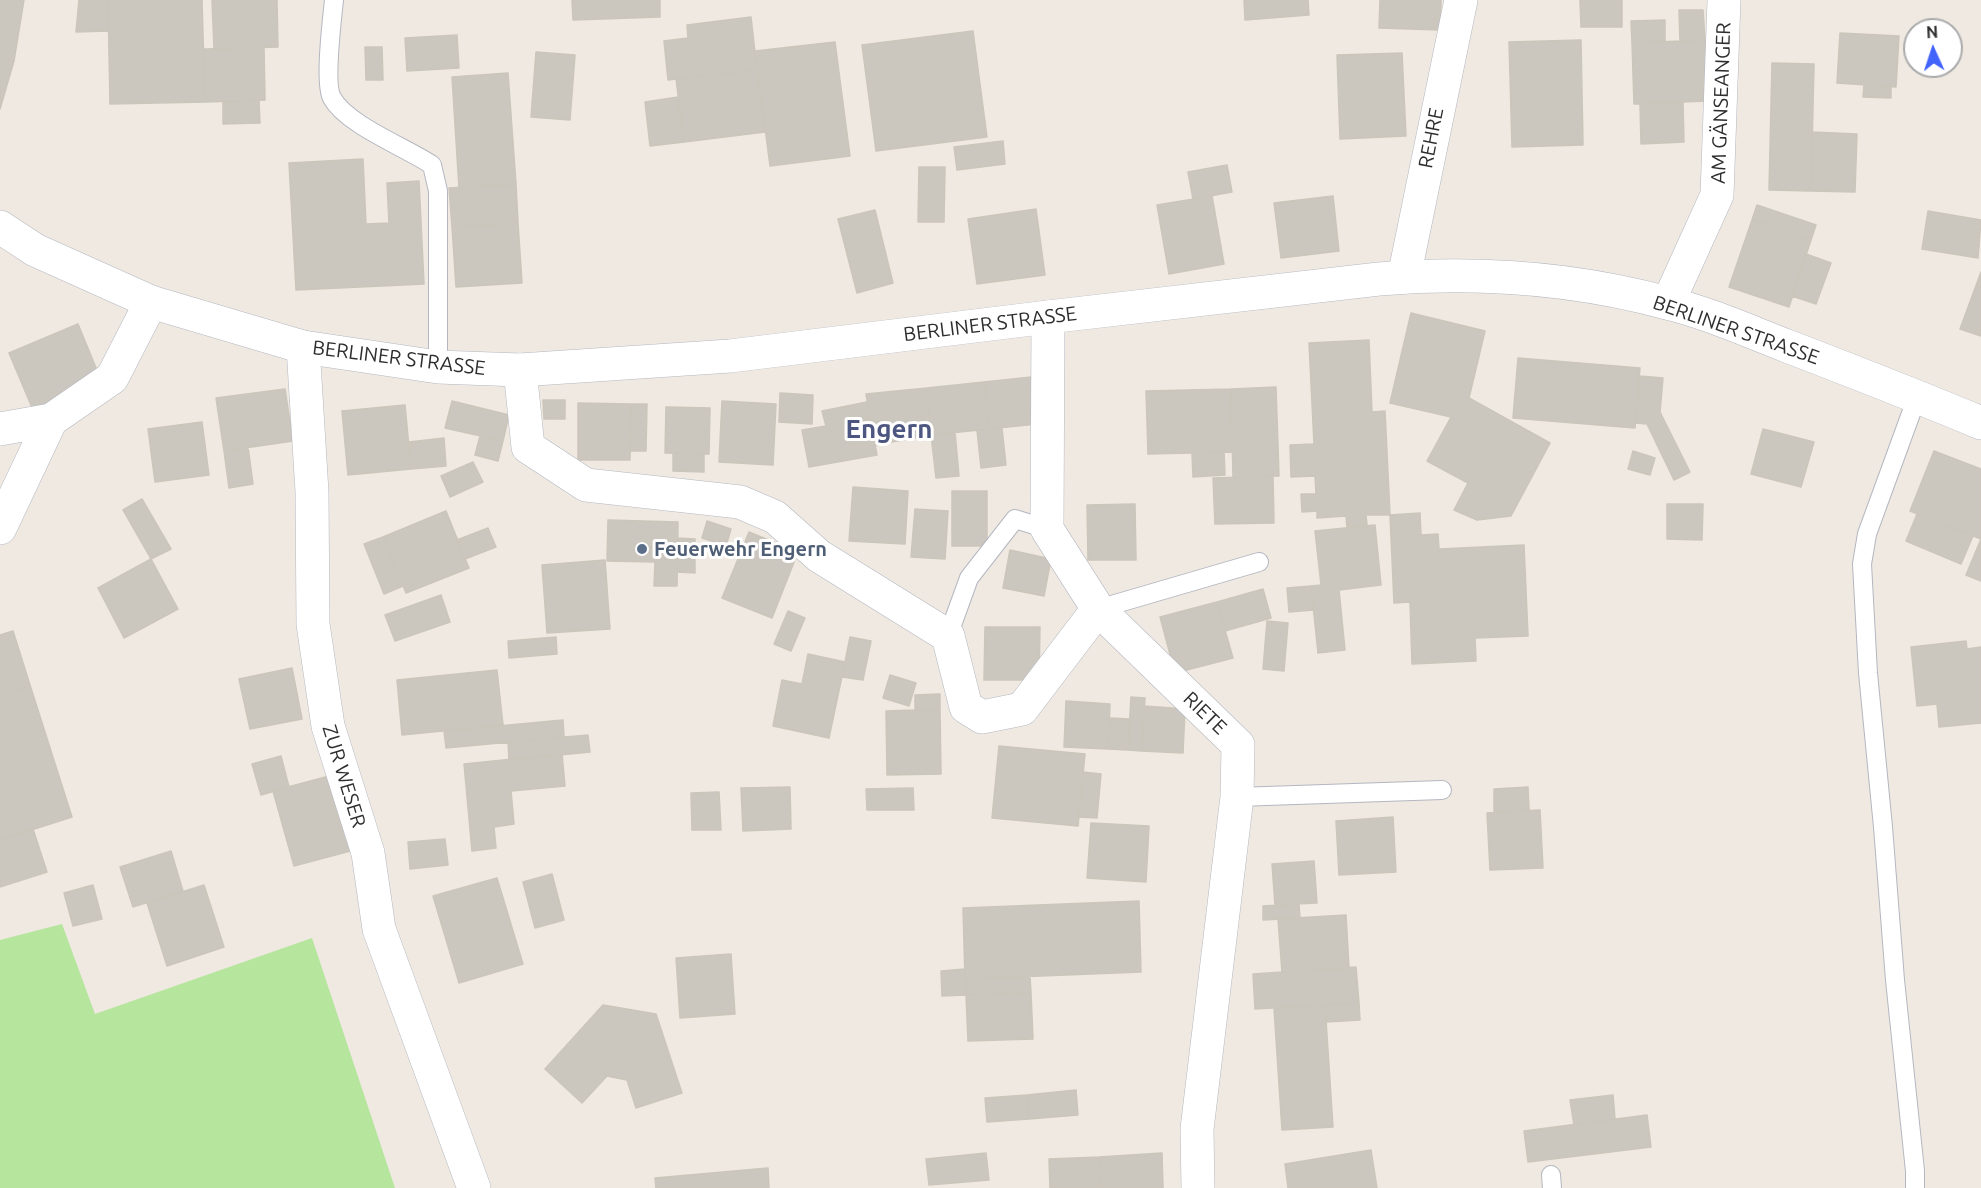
<!DOCTYPE html>
<html>
<head>
<meta charset="utf-8">
<style>
  body { margin:0 }
  #map { position:relative; width:1981px; height:1188px; overflow:hidden; background:#efe9e1; font-family:Ubuntu,sans-serif }
  canvas { display:block }
  .north { position:absolute; left:1903px; top:18px; width:60px; height:60px; box-sizing:border-box; background:#fff; border:2px solid #ababab; border-radius:50%; rotate:357deg; font-size:16px; font-weight:700; line-height:24px; text-align:center; color:#2e2e2e }
  .north::after { content:''; display:block; margin:auto; width:21px; height:27px; background:#4264fb; clip-path:polygon(50% 0,100% 100%,50% 72%,0 100%) }
</style>
</head>
<body>
<div id="map">
<canvas width="1981" height="1188"></canvas>
<div class="north">N</div>
</div>
<script>
const ctx = document.querySelector('canvas').getContext('2d');
ctx.lineJoin = 'round';
function paint(path, color) { ctx.fillStyle = color; ctx.fill(path, 'evenodd'); }
function trace(path, color, width, dash) { ctx.strokeStyle = color; ctx.lineWidth = width; ctx.lineCap = dash ? 'butt' : 'round'; ctx.setLineDash(dash || []); ctx.stroke(path); }
function write(font, color, halo, rows, align = 'center') {
  ctx.font = font + ' Ubuntu,sans-serif'; ctx.lineWidth = 6; ctx.setLineDash([]); ctx.textBaseline = 'middle'; ctx.strokeStyle = halo; ctx.fillStyle = color; for (const [text, x, y, turn = 0] of rows) {
    ctx.save(); ctx.translate(x, y); ctx.rotate((+turn || 0) * Math.PI / 180); ctx.textAlign = isNaN(turn) ? turn : align; if (halo) ctx.strokeText(text, 0, 0); ctx.fillText(text, 0, 0); ctx.restore();
  }
}
const green = new Path2D(`
  M62,924l33,90 217,-76 83,250h-395v-248z`);
const building = new Path2D(`
  M0,0h24l-10,61 -14,-4z
  M79,0h29v31l-32,1z
  M108,0h94l3,102 -95,2z
  M212,0h65l1,47 -64,2z
  M572,0h88v17l-87,3z
  M1244,0h64l1,15 -64,5z
  M1380,0h61l-1,30 -61,-2z
  M1580,0h42v27h-41z
  M1679,10h24l2,30 -25,1z
  M751,17l6,53 -89,10 -4,-39 24,-3 -1,-13z
  M1665,20v22l-33,1 -1,-22z
  M973,31l14,106 -111,14 -14,-106z
  M1840,33l59,3 -3,51 -59,-4z
  M457,35l2,33 -52,3 -2,-33z
  M1581,40l2,105 -71,2 -3,-105z
  M1705,40l2,61 -73,3 -2,-61z
  M835,42l15,114 -80,10 -15,-115z
  M365,47h17l1,33h-17z
  M264,48l1,52 -60,2 -2,-53z
  M536,52l39,3 -5,65 -39,-3z
  M1402,53l4,83 -66,3 -3,-84z
  M0,57l14,4 -14,48z
  M1772,63l42,1 -3,127 -42,-1z
  M757,70l8,62 -81,10 -8,-63z
  M508,73l8,111 -57,4 -7,-111z
  M1864,85l27,1v12l-28,-1z
  M678,97l6,45 -34,4 -5,-44z
  M259,101l1,22 -37,1v-22z
  M1683,103l1,39 -43,2 -1,-40z
  M1812,132l45,2 -2,58 -44,-1z
  M1003,141l2,23 -48,6 -3,-23z
  M363,159l3,65 23,-1 -2,-40 32,-2 5,103 -128,6 -7,-127z
  M1227,165l5,27 -39,7 -5,-27z
  M919,167h26l-1,55h-26z
  M516,184l2,39 -66,4 -3,-39z
  M1212,196l12,68 -55,10 -12,-69z
  M1333,196l6,55 -58,7 -7,-55z
  M1757,205l59,20 -5,15 -59,-20z
  M1036,209l9,66 -68,9 -9,-65z
  M875,210l18,73 -36,10 -19,-74z
  M1928,211l53,9 -3,38 -56,-9z
  M1752,220l59,20 -22,67 -60,-20z
  M518,223l4,60 -66,4 -4,-60z
  M1806,254l25,9 -15,41 -24,-8z
  M1981,272v64l-21,-7z
  M1411,313l74,18 -16,67 81,45 -39,73 -34,4 -23,-10 14,-27 -41,-22 24,-44 -61,-14z
  M78,324l23,56 -68,30 -24,-57z
  M1369,340l3,72 13,-1 5,104h-24l1,10 -20,2 -1,-11 -29,2v-7l-15,1 -1,-18h15l-1,-18 -24,1 -1,-32 24,-1 -5,-101z
  M1518,358l122,10 -5,60 -122,-10z
  M1041,376l5,47 -57,6 -5,-47z
  M1640,376l23,2 -3,34 30,60 -16,8 -27,-56 -11,-1z
  M984,382l5,47 -58,6 -4,-47z
  M1276,387l3,89 -46,1 -2,-88z
  M927,388l4,47 -56,10 -9,-51z
  M285,389l8,52 -69,10 -8,-53z
  M1231,389l1,63 -84,2 -2,-63z
  M780,393l33,2 -1,29 -33,-2z
  M543,400h22v19h-21z
  M452,401l57,14 -6,26 -58,-13z
  M722,401l54,3 -3,61 -54,-3z
  M867,402l10,53 -68,12 -7,-37 24,-4 -4,-15z
  M578,403l53,1 -1,56h-52z
  M631,404h16l-1,47h-16z
  M405,405l6,64 -63,6 -6,-64z
  M666,407l44,1 -1,46 -44,-1z
  M202,422l7,53 -54,7 -7,-53z
  M1002,428l4,37 -25,3 -4,-38z
  M1763,429l51,13 -13,45 -50,-13z
  M955,432l4,44 -23,2 -5,-43z
  M480,436l23,5 -5,20 -23,-6z
  M444,438l2,28 -35,3 -2,-27z
  M248,447l5,37 -24,4 -5,-37z
  M1633,451l22,7 -5,17 -22,-6z
  M1934,451l47,18v70l-71,-28z
  M1224,452l1,23 -32,2 -1,-24z
  M673,453l31,1v18l-31,-1z
  M473,462l10,20 -33,15 -9,-21z
  M1273,476l1,47 -59,1 -2,-46z
  M853,487l55,4 -3,53 -56,-3z
  M952,491h35v55h-35z
  M142,499l29,50 -20,10 -28,-49z
  M1135,504l1,56h-48l-1,-55z
  M1667,504h36l-1,36 -35,-1z
  M915,509l33,2 -3,48 -34,-2z
  M446,511l23,57 -63,25 -23,-56z
  M1420,513l1,22 17,-1 1,15 85,-4 4,91 -53,2 1,23 -64,3 -2,-62 -16,1 -4,-88z
  M1917,514l56,22 -12,28 -55,-23z
  M608,520l70,2 -1,64h-23l1,-24 -48,-1z
  M707,521l24,8 -5,17 -24,-8z
  M1375,525l6,60 -42,5 6,60 -27,3 -7,-67 10,-1 -6,-54z
  M488,528l8,19 -31,12 -8,-19z
  M749,532l49,20 -26,66 -50,-20z
  M383,537l20,49 -19,8 -20,-50z
  M678,538l17,1v34l-18,-1z
  M1981,539v42l-15,-6z
  M1010,550l41,9 -7,37 -41,-8z
  M151,559l27,50 -54,29 -26,-50z
  M605,560l5,69 -63,4 -5,-68z
  M1311,586l2,24 -24,2 -2,-24z
  M1263,589l8,29 -46,13 -8,-29z
  M441,595l9,27 -55,19 -10,-26z
  M1217,602l16,56 -58,15 -15,-56z
  M788,611l17,7 -14,33 -17,-7z
  M1267,621l21,2 -4,48 -21,-2z
  M985,627h55l-1,53h-55z
  M13,631l17,54 -30,10v-60z
  M556,637l1,17 -48,4 -1,-17z
  M850,637l21,4 -8,39 -21,-3z
  M1966,641l1,8 14,-2v76l-42,4 -2,-23 -20,2 -6,-59z
  M808,654l37,8 -16,76 -56,-12 9,-46 20,4z
  M292,668l10,51 -52,10 -11,-50z
  M497,670l6,55 -101,10 -5,-55z
  M890,675l26,8 -7,23 -26,-8z
  M30,685l42,132 -72,23v-145z
  M940,694v16h-25v-15z
  M1131,697l14,1 -3,53 -14,-1z
  M1066,701l44,3 -2,45 -44,-2z
  M1144,706l41,3 -2,44 -41,-2z
  M915,710h25l1,64 -54,1 -1,-64z
  M1110,718l20,1 -2,31 -20,-1z
  M563,720l1,17 -118,11 -2,-17z
  M588,735l2,17 -81,8 -1,-18z
  M999,746l86,8 -7,72 -86,-8z
  M562,754l3,32 -54,5 3,33 -20,3 2,21 -24,3 -8,-87z
  M281,756l8,31 -28,8 -9,-31z
  M1083,772l18,2 -4,44 -18,-1z
  M333,775l21,75 -60,16 -21,-75z
  M790,787l1,42 -48,2 -2,-43z
  M1528,787l1,23 -35,2v-23z
  M913,788l1,22h-47l-1,-21z
  M719,792l2,38h-29l-1,-37z
  M1540,810l3,58 -53,2 -3,-57z
  M1393,817l3,55 -57,3 -3,-54z
  M1091,823l58,3 -3,56 -59,-4z
  M33,829l14,43 -47,15v-47z
  M445,839l3,26 -38,4 -2,-27z
  M171,851l12,40 -50,16 -13,-40z
  M1314,861l3,42 -42,2 -3,-41z
  M552,874l12,46 -29,8 -12,-46z
  M497,878l26,86 -64,19 -26,-87z
  M93,885l9,34 -29,7 -9,-33z
  M204,885l20,62 -57,19 -20,-63z
  M1139,901l2,71 -176,7 -2,-71z
  M1299,904l1,14 -37,2v-14z
  M1346,915l3,53 -67,4 -4,-53z
  M731,954l4,60 -55,4 -4,-60z
  M1356,967l3,36 -104,6 -2,-35z
  M965,969l1,26 -24,1 -1,-25z
  M1030,976l1,17 -65,2 -1,-16z
  M1031,993l2,46 -65,2 -2,-46z
  M1359,1003l1,17 -34,2 -1,-17z
  M603,1005l53,9 26,79 -46,15 -9,-28 -20,-4 -25,27 -37,-34z
  M1325,1005l8,122 -51,3 -8,-122z
  M1076,1090l2,25 -49,4 -2,-24z
  M1027,1095l2,24 -42,3 -2,-24z
  M1613,1095l2,24 -41,6 -4,-25z
  M1647,1115l4,32 -123,15 -4,-31z
  M1371,1150l6,38h-89l-3,-24z
  M986,1153l3,27 -60,5 -3,-26z
  M1162,1153l1,35h-63l-1,-31z
  M1099,1157l1,31h-50l-1,-29z
  M768,1168l1,20h-113l-1,-10z`);
const lane = new Path2D(`
  M334,0c-2,19 -10,84 -2,98 15,27 73,49 100,67l6,26v176
  M1098,609l161,-47
  M948,636l21,-58 46,-59 32,10
  M1237,797l205,-7
  M1551,1175l1,13
  M1915,1188v-17l-20,-191 -12,-153 -15,-154 -6,-109 5,-30 50,-137`);
const street = new Path2D(`
  M1404,277l57,-277
  M1668,303l49,-108 7,-195
  M1048,317l-1,212 51,80 140,136 -1,52 -40,332 1,59
  M303,347l9,145 1,132 15,102 40,127 11,76 95,259
  M520,370l8,77 58,38 154,17 35,15 44,39 129,80 18,71 16,10 40,-8 76,-100
  M0,429l51,-9
  M0,528l51,-108 61,-42 39,-76`);
const secondary = new Path2D(`
  M0,227l35,23 116,52 152,45 135,20 82,3 210,-14 318,-39 331,-38c96,-8 195,-1 288,24 41,10 81,28 120,43 65,25 130,50 194,77`);
const markers = [
  [642,549,6,"#5c6f8a"]
];
const streetNames = [
  ["AM GÄNSEANGER",1721,103,-88],
  ["REHRE",1431,138,-79],
  ["BERLINER STRASSE",990,324,-7],
  ["BERLINER STRASSE",1736,330,19],
  ["BERLINER STRASSE",399,358,7],
  ["RIETE",1205,713,44],
  ["ZUR WESER",344,776,73]
];
const serviceNames = [
  ["Feuerwehr Engern",654,549]
];
const districtNames = [
  ["Engern",889,429]
];
paint(green, '#b6e59e');
paint(building, '#cbc7bf');
trace(building, '#cbc5ba', 1.5);
trace(lane, '#b4b7c1', 20);
trace(street, '#b4b7c1', 34);
trace(secondary, '#b4b7c1', 34);
trace(lane, '#fff', 18);
trace(street, '#fff', 33);
trace(secondary, '#fff', 33);
for (const [x, y, r, color] of markers) { const dot = new Path2D(); dot.arc(x, y, r, 0, 2 * Math.PI); ctx.fillStyle = color; ctx.fill(dot); trace(dot, '#fff', 2); }
write('20px', '#2e2e2e', '#fff', streetNames);
write('bold 20px', '#4e5e75', '#fff', serviceNames, 'left');
write('bold 26px', '#4d5680', '#fff', districtNames);
</script>
</body>
</html>
